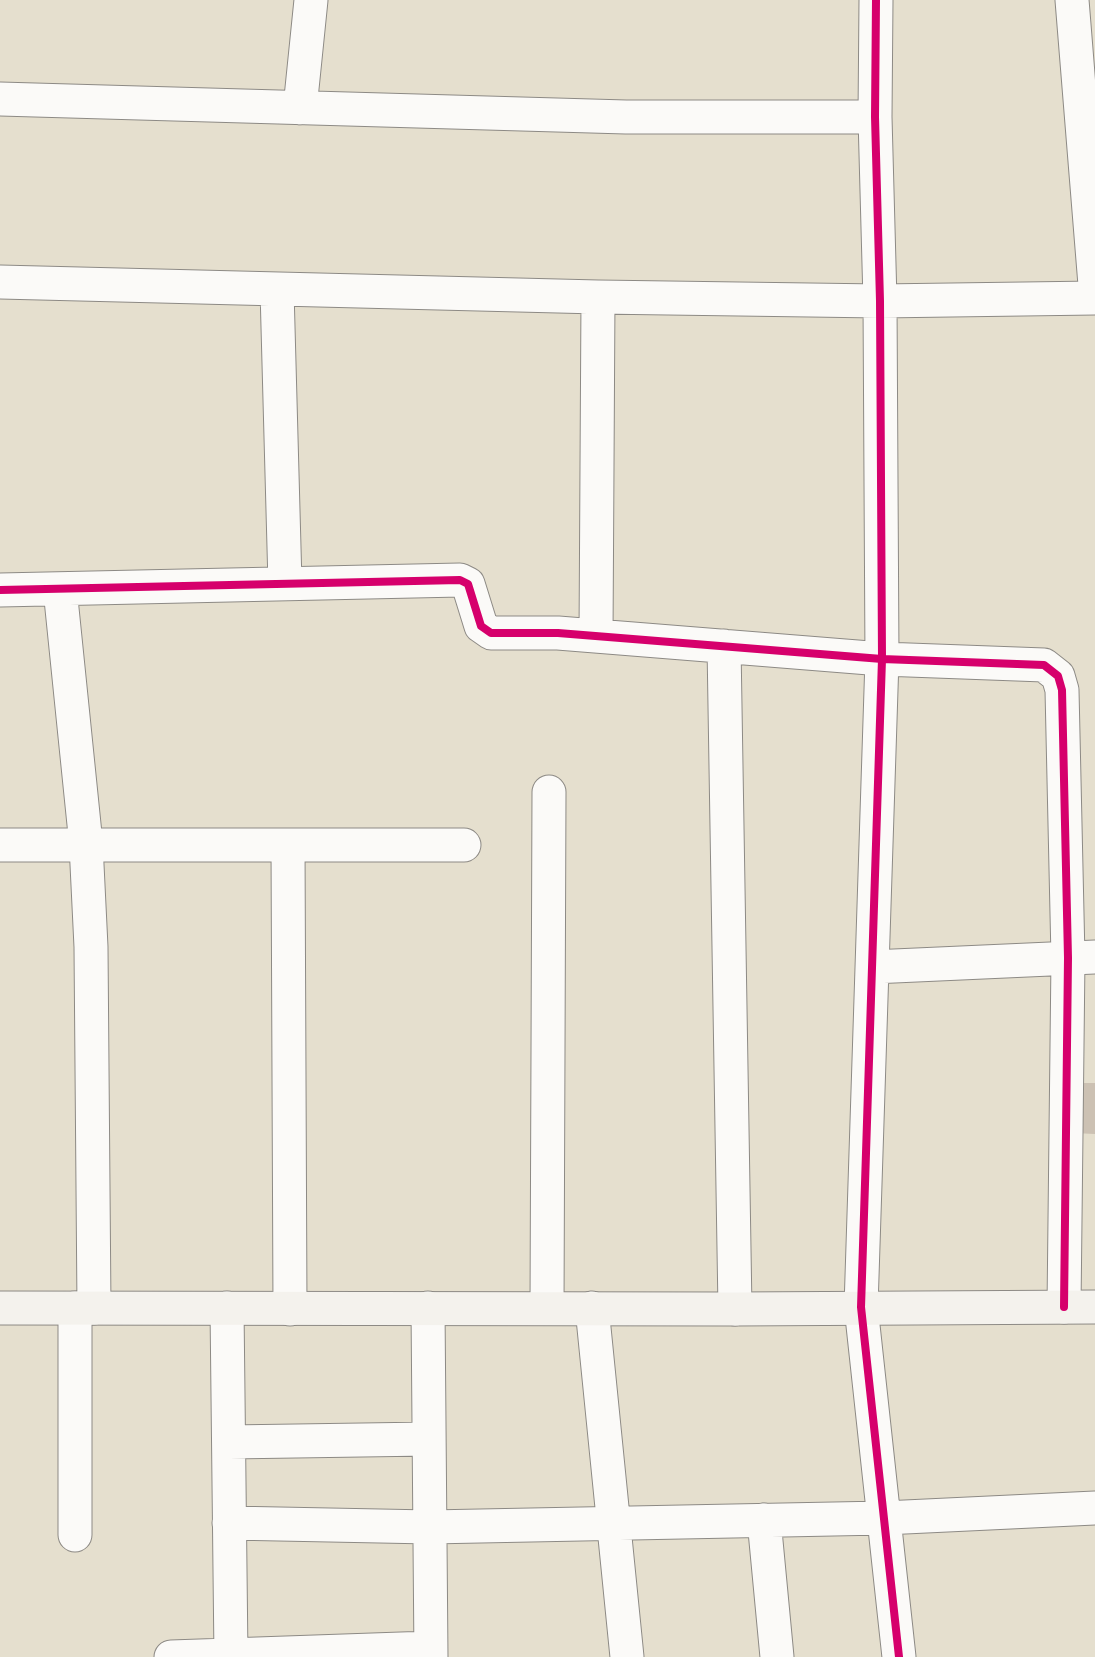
<!DOCTYPE html>
<html>
<head>
<meta charset="utf-8">
<style>
  body { margin:0 }
  canvas { display:block; background:#e5dfce }
</style>
</head>
<body>
<canvas width="1095" height="1657"></canvas>
<script>
const ctx = document.querySelector('canvas').getContext('2d');
ctx.lineJoin = 'round';
function paint(path, color) { ctx.fillStyle = color; ctx.fill(path, 'evenodd'); }
function trace(path, color, width, dash) { ctx.strokeStyle = color; ctx.lineWidth = width; ctx.lineCap = dash ? 'butt' : 'round'; ctx.setLineDash(dash || []); ctx.stroke(path); }
const building = new Path2D(`
  M1074,1083h21v51l-22,-1z`);
const street = new Path2D(`
  M876,0l-1,117 5,184 2,358 -21,648 38,350
  M1072,0l23,285
  M0,99l626,18h249
  M300,108l11,-108
  M0,282l598,15 282,4 215,-3
  M277,290l8,294
  M60,589l26,255 5,103 3,361
  M0,590l460,-10 8,4 13,42 10,7h67l324,26 162,6 14,11 4,14 6,268 -4,349
  M596,636l2,-339
  M724,646l11,663
  M0,845h464
  M288,845l2,464
  M872,967l223,-10
  M75,1308v227
  M227,1308l4,349
  M428,1308l3,349
  M547,1308l2,-516
  M592,1308l35,349
  M229,1442l200,-3
  M764,1520l13,137
  M229,1523l201,4 454,-9 211,-10
  M171,1657l259,-9`);
const secondary = new Path2D(`
  M0,1308l735,1 360,-2`);
const cycleway = new Path2D(`
  M876,0l-1,117 5,184 2,358 -21,648 38,350
  M0,590l460,-10 8,4 13,42 10,7h67l324,26 162,6 14,11 4,14 6,268 -4,349`);
paint(building, '#ccc1b3');
trace(street, '#8d8a85', 35);
trace(secondary, '#8d8a85', 35);
trace(street, '#fbfaf8', 33);
trace(secondary, '#f4f2ed', 33);
trace(cycleway, '#d6006c', 8);
</script>
</body>
</html>
